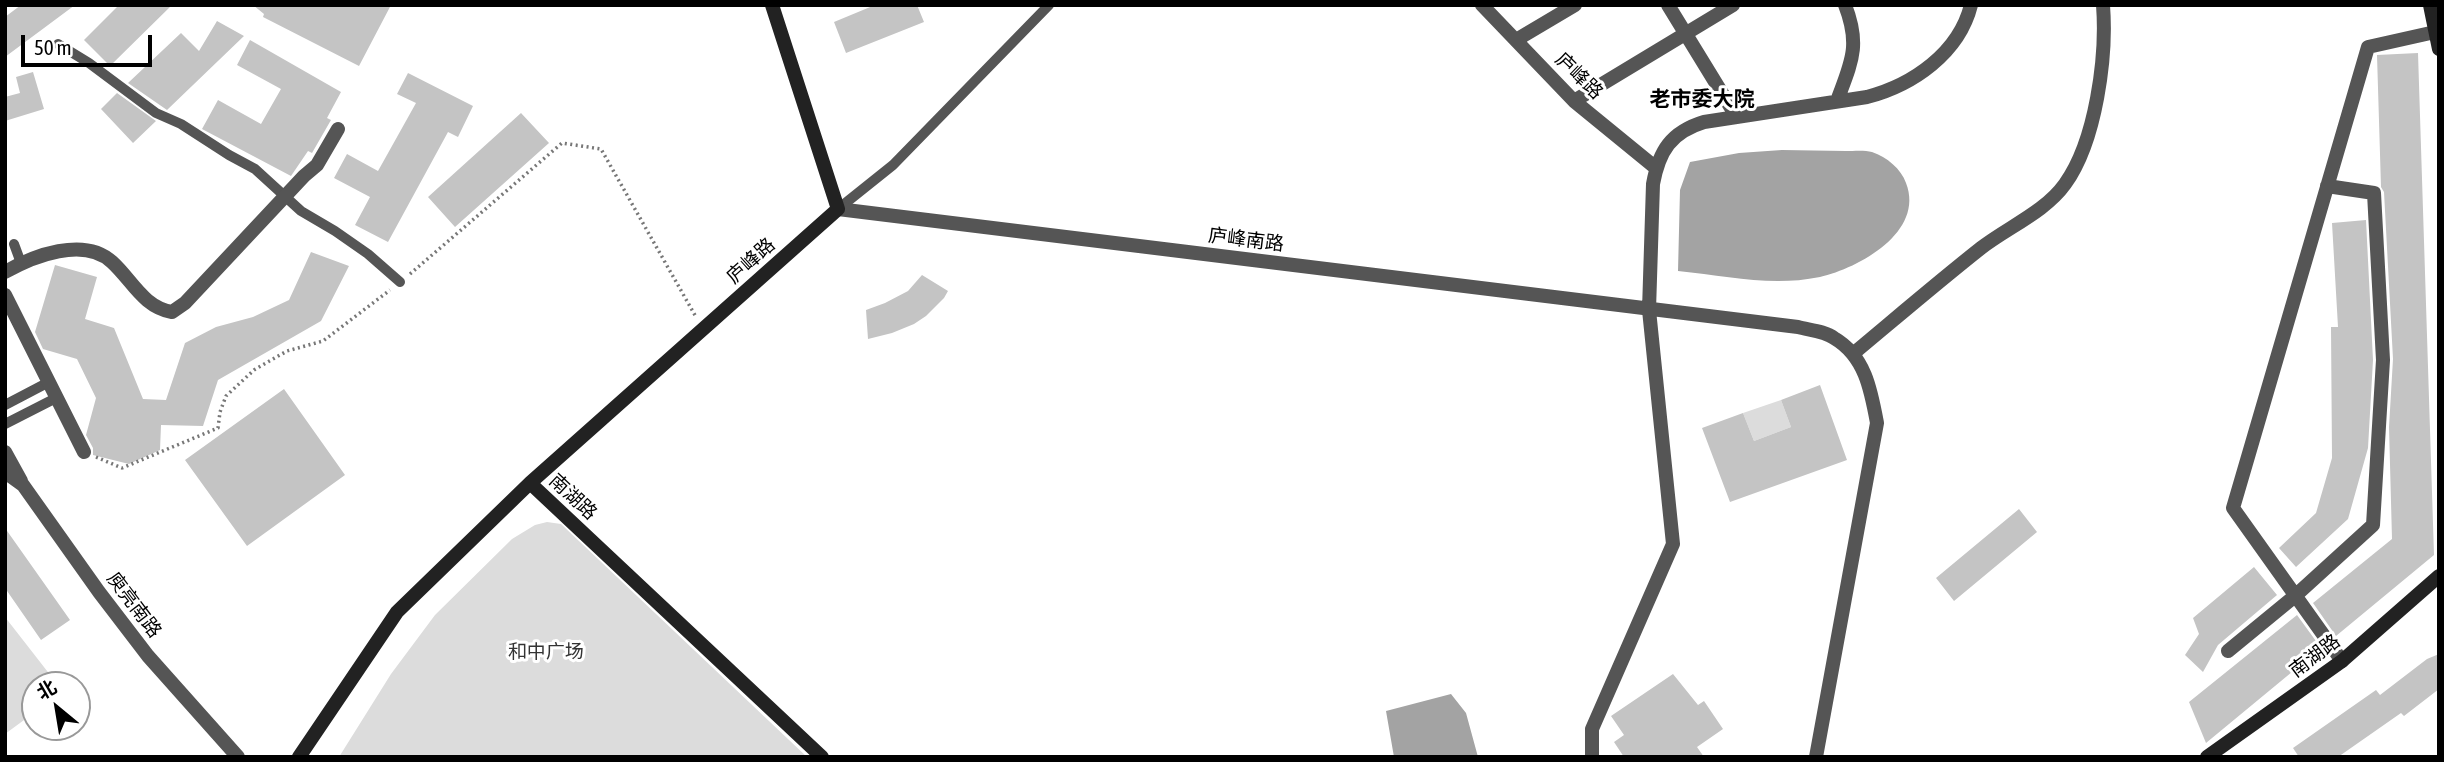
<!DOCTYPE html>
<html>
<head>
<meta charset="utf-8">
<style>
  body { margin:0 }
  #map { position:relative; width:2444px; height:762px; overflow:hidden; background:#fff; font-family:"Asap Condensed","Noto Sans SC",sans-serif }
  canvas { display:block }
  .frame { position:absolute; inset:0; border:7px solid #000; pointer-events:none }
  .north { position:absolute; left:21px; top:671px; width:70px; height:70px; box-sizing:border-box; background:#fff; border:2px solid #999; border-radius:50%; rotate:330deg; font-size:19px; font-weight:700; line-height:28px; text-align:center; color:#000 }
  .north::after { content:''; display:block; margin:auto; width:24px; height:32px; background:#000; clip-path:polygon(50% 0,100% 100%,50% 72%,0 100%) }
  .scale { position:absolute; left:21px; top:35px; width:131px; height:32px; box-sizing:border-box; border:4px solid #000; border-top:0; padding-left:9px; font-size:21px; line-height:24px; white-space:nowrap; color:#000; -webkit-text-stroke:5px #fff; paint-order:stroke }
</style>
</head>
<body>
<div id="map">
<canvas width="2444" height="762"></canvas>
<div class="frame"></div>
<div class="north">北</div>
<div class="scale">50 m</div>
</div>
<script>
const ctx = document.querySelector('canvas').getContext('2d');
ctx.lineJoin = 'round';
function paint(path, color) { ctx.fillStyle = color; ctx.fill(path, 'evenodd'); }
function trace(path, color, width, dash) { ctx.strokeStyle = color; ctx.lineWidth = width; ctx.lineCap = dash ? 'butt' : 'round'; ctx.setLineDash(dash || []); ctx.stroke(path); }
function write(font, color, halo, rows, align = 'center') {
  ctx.font = font + ' "Asap Condensed","Noto Sans SC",sans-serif'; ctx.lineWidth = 6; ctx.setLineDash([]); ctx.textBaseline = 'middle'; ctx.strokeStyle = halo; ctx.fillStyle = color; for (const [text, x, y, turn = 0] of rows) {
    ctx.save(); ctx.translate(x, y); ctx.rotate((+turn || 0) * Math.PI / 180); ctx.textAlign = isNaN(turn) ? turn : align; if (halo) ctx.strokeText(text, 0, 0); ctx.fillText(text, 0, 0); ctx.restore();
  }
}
const green = new Path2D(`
  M1781,400l10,27 -37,14 -11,-28z
  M547,522l14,2 246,233h-468l52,-83 44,-59 77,-76 23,-14z
  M5,617l53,68h-23v27l-30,22z`);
const water = new Path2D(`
  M1782,150c21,0 42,1 64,1 8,0 19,-1 26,1 15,5 29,17 34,31 19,49 -47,85 -86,94 -49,10 -92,-1 -142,-6l2,-81 10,-28 49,-9z
  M1451,694l15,19 12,44h-84l-8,-46z`);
const building = new Path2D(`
  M21,5h54l-70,52v-40z
  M119,5h53l-62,61 -26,-26z
  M253,5h138l-32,61 -96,-49 1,-3z
  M875,5h42l7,17 -78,31 -12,-31z
  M217,21l27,15 -77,74 -39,-27 53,-50 18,18z
  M250,40l91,52 -14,26 4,2 -19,33 -4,-2 -17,25 -89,-47 16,-29 43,24 20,-35 -44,-24z
  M2418,53l16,502 -98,81 -23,-33 79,-64 -3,-112 4,-68 -9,-167 -3,-5 -4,-132z
  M33,72l11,37 -39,12v-24l15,-4 -4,-16z
  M408,73l65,33 -15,31 -10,-5 -60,110 -33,-17 15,-28 -36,-19 13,-24 31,17 38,-68 -19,-9z
  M117,93l39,28 -23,22 -32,-34z
  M521,113l28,30 -94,84 -27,-30z
  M2366,220l7,140 -5,88 -20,71 -52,48 -17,-19 37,-35 16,-55 -1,-131h7l-6,-104z
  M311,252l38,14 -28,55 -103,59 -15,46 -42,-1 -1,25 -31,14 -36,-9v-7l-7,-13 10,-37 -19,-39 -34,-10 -8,-17 20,-67 42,12 -12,42 29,9 29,71 23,1 19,-57 31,-16 37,-10 36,-17z
  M922,275l26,16 -4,7 -18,18 -12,8 -22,9 -24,6 -2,-29 19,-7 23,-12z
  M1820,385l27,75 -117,42 -28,-74 41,-15 11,28 37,-14 -10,-27z
  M284,389l61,86 -98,71 -62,-86z
  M2019,509l18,23 -83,69 -18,-23z
  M5,528l65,92 -29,20 -36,-52z
  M2254,567l23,28 -59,50 -15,27 -18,-17 14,-21 -6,-16z
  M2297,615l24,33 -115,95 -17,-41z
  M2439,654v35l-35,27 -3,-3 -63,44h-39l-6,-9 83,-58 4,5 47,-36z
  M1673,674l25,31 6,-4 19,28 -26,18 7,10h-80l-10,-15 10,-7 -13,-19z`);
const path = new Path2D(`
  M410,274l152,-131 39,6 95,168
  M96,457l26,11 96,-40 2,-16 6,-16 28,-26 33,-19 36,-10 67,-51`);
const lane = new Path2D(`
  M58,44l31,19 67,50 25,11 48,31 26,14 46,42 34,20 33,23 32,28
  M838,209l55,-44 156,-160
  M14,244l7,19
  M5,405l42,-22
  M5,424l51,-26`);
const street = new Path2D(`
  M1482,5l92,96 82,67
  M1668,5l68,111
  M1516,40l59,-35
  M1574,101l159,-96
  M1837,101c14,-38 24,-55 8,-96
  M838,209l960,118c11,3 27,4 36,11 31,18 37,52 43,85l-61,334
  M5,272c28,-16 79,-36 107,-10 20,18 31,45 60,50l13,-9 119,-127 13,-11 21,-36
  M5,295l79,157
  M1854,353c42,-35 84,-71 127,-105 27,-21 64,-36 84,-64 31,-43 42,-127 38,-179
  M5,452l16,29
  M5,472l18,13 76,107 49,64 90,101
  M2228,651l67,-55 78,-71 10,-165 -9,-167 -47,-7
  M2342,661l-109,-153 135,-461 67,-15
  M1592,757v-28l81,-185 -24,-234 4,-126c6,-33 18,-52 51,-62l163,-25c46,-12 92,-44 104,-92`);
const secondary = new Path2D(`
  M2430,5l9,44
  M530,483l292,274
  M299,757l98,-145 133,-129 308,-274 -66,-204
  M2207,757l135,-96 97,-85`);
const streetNames = [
  ["庐峰路",1579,76,44],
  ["庐峰南路",1246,240,7],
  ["庐峰路",751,261,-42],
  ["南湖路",573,497,43],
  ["庾亮南路",134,605,53],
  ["南湖路",2315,656,-37]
];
const parkNames = [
  ["和中广场",546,652]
];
const neighbourhoodNames = [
  ["老市委大院",1702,99]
];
paint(green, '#dcdcdc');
paint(water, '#a3a3a3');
paint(building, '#c4c4c4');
trace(path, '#777', 3.5, [2, 3.5]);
trace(lane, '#555', 10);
trace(street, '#555', 14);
trace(secondary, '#222', 14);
write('19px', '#000', '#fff', streetNames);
write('19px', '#333', '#fff', parkNames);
write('bold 21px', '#000', '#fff', neighbourhoodNames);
</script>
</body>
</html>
